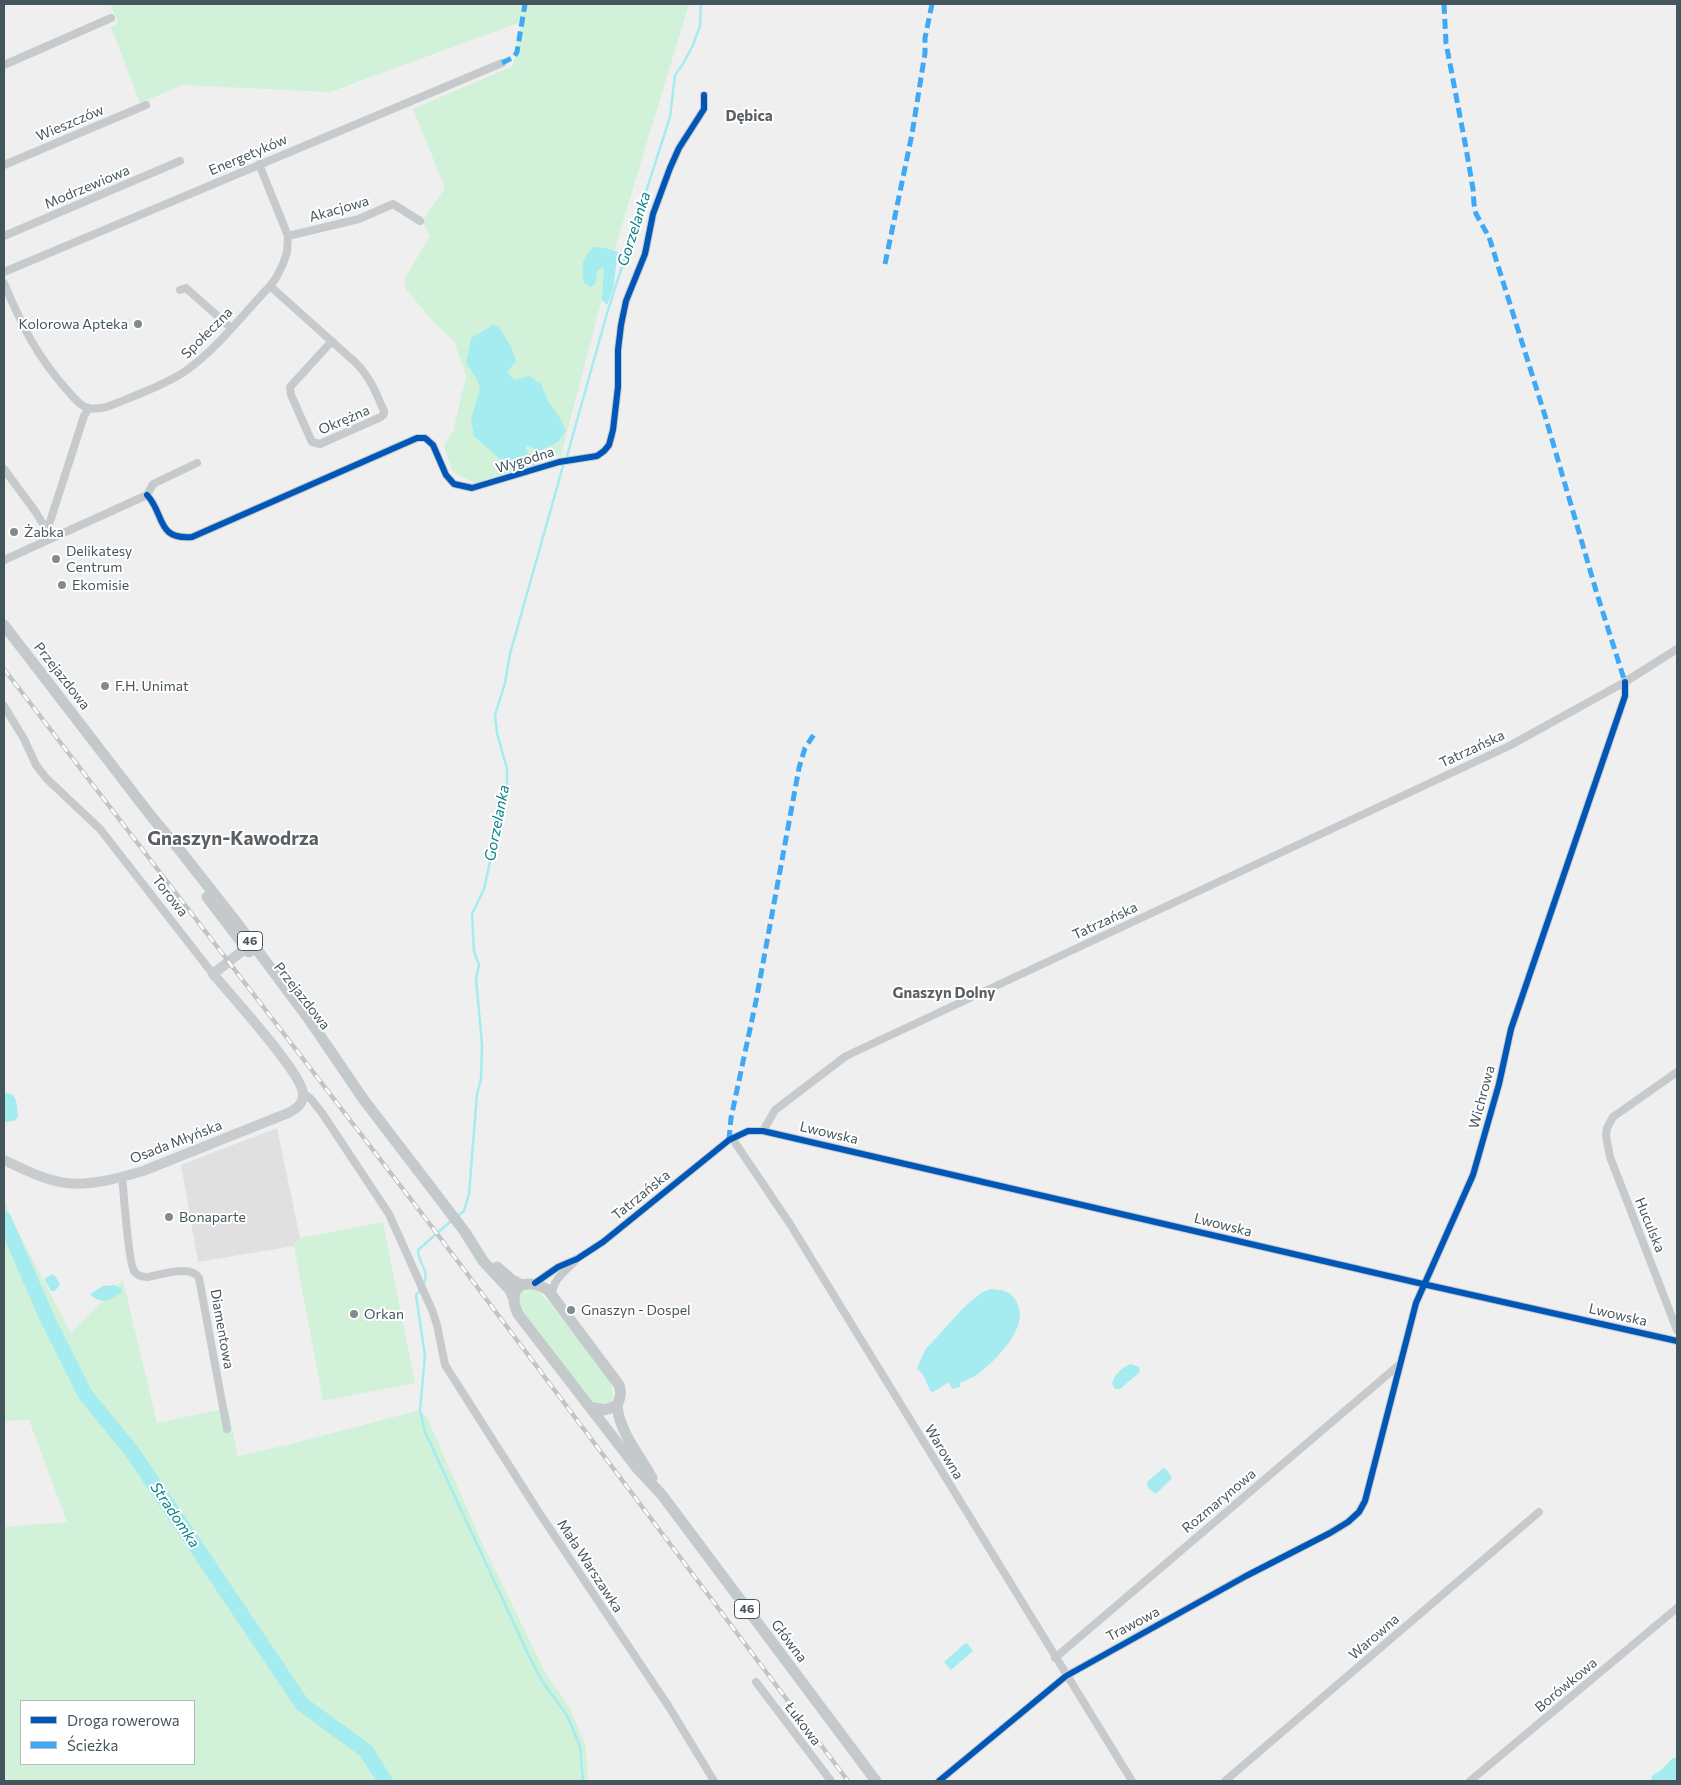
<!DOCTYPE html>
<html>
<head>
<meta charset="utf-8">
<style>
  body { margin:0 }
  #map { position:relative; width:1681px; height:1785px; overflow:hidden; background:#f0efef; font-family:Commissioner,sans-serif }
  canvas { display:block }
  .frame { position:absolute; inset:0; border:5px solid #45555d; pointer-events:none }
  .legend { position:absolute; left:20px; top:1700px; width:175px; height:65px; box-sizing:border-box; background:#fff; border:1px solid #b5bbbe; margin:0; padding:6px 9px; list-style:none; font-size:15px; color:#45555d }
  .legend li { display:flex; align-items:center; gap:10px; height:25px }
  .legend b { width:25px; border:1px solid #b5bbbe }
</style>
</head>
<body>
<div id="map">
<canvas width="1681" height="1785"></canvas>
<div class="frame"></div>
<ul class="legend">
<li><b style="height:6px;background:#0057b8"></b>Droga rowerowa</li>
<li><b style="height:6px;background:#3fa9f5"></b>Ścieżka</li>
</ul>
</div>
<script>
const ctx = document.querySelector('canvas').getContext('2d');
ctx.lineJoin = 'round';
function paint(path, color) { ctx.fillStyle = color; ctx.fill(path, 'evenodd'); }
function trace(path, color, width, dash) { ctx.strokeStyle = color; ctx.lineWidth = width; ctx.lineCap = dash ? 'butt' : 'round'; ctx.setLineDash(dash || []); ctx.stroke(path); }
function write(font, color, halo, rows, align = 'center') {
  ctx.font = font + ' Commissioner,sans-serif'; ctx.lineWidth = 4; ctx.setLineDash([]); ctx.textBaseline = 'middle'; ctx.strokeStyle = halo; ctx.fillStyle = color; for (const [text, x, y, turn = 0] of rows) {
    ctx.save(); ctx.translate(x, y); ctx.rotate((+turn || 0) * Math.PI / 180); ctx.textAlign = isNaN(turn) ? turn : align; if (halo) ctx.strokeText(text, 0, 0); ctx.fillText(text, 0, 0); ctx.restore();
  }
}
const education = new Path2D(`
  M277,1128l23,110 -6,8 -96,16 -17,-97z`);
const green = new Path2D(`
  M110,4h579l-71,234 -57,217 -86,28 -22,-11 -9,-26 9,-15 13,-54 -12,-36 -19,-17 -30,-36 1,-12 24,-40 -8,-14 23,-34 -32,-79 100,-43 8,-44 -191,70 -148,-7 -42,18 -29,-76 7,-4z
  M4,1196l7,22 60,115 52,-53 34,143 71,-15 10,48 53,-12 129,-34 7,7 54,124 65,133 24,34 16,39 2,34h-584v-254l63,-5 -38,-102 -25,1zM21,1701h173v63h-173z
  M383,1222l32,161 -92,18 -29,-155 6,-8z
  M529,1290l8,1 12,11 62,78 2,15 -1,8 -9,3 -12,-6 -69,-86 -4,-12 1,-8z`);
const water = new Path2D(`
  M594,247l11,1 13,4 -5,37 -6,16 -5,-5 2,-33 -7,4 -1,12 -5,4 -7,-4c-2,-16 -4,-24 10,-36z
  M493,325l6,2 12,20 5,13 -9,13 8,7 14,-4 12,8 7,17 12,17 6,12 -8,12 -19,9 -14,-6 3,8 9,5v6l-38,11 1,-16 -26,-23 -3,-17 9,-30 -3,-10 -11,-16 5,-25z
  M4,1093c14,-1 13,12 14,24l-4,4 -10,1z
  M52,1274l4,3 4,8 -5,6h-4l-7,-12z
  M114,1285l7,3 1,4c-13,8 -19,14 -32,2l13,-8z
  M990,1289c13,1 23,2 28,16 10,24 -22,55 -40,69 -6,4 -12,6 -18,9v4l-8,2 -3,-7 -16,10 -3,-1 -6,-15 -7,-8 8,-18 39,-43 17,-14z
  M1131,1364l8,3 1,5 -20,17h-5l-3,-5c1,-8 11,-18 19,-20z
  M1163,1468l4,2 5,8 -16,16 -8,-6 -1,-6z
  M967,1643l6,8 -22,19 -7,-8 20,-18z
  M1677,1757v24h-26l1,-6 8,-4 13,-13z`);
const stream = new Path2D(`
  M567,456l41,-146 62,-193 5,-42 8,-11 10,-19 7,-19 1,-22
  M457,1216l7,-5 5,-17 8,-100 4,-15 1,-34 -6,-66 3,-14 -5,-14 -2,-37 12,-25 23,-106v-14l-10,-36 -2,-18 10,-32 5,-29 53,-188
  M423,1286c8,-17 -5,-21 -5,-36l33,-29
  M420,1290l-4,5 9,61 -5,54 5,22 103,222 14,27 24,33 7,15 7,18 3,34`);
const river = new Path2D(`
  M4,1219l43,99 38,76 48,59 169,251 64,47 19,30`);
const street = new Path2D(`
  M4,65l107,-47
  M4,165l142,-60
  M4,236l176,-75
  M288,236l71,-17 34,-15 27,17
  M4,272l498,-209
  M4,283c17,41 33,74 64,108 5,6 12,15 20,17 15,3 31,-6 44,-11 19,-8 38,-15 55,-27 32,-23 56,-56 83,-84l6,-8 7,-14 4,-12 1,-16 -29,-72
  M270,286l86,77c14,14 20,30 28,48v3l-3,3 -61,27 -8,-2 -21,-47 -1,-8 42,-46
  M180,290l6,-2 45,40
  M4,469l31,42 13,21
  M147,495c18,19 9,45 45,42l225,-99h8l8,7 13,30 8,9 18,4 87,-26 38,-6 7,-5 5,-6 4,-15 5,-43v-37l3,-25 5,-24 19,-47 8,-40 17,-46 9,-20 25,-39v-14
  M47,531l37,-115 5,-8
  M4,560l143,-65 6,-11 44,-21
  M4,706l20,33 12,26 10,13 54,51 113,145
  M1677,1072l-64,45 -6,11 -1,8 4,21 67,173
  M303,1093l8,6 11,14 67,101 43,96 5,15 8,40 95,149 129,193 45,74
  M763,1131l12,-21 71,-54 663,-310 116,-64 52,-33
  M732,1138l58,86 342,557
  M122,1177c2,16 6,84 12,94 3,5 9,6 14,6 13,-2 43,-13 51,1l28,151
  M535,1283l23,-16 19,-8 26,-17 126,-102 19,-9h15l660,153 254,57
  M552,1296c0,-17 13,-24 24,-36
  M1055,1658l345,-294
  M756,1682l75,99
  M939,1781l127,-105 180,-100 84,-43 18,-11 11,-10 6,-11 51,-198 57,-128 26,-91 12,-55 114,-333v-14
  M1225,1781l314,-269
  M1470,1781l207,-173`);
const secondary = new Path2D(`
  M4,1160c19,9 40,20 62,23 25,3 53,-5 77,-12l145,-58c8,-4 16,-9 15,-20 -2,-21 -73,-99 -90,-119l33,-26`);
const primary = new Path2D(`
  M4,625l147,191 31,37 55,70 71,95 56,82 101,132 18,29 27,29 3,7
  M207,897l42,55
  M497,1267l15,13 10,5
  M617,1406c3,27 22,48 35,72
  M590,1407l14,3 13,-4c3,-8 5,-13 2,-21l-71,-95c-23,-14 -43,-3 -30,24l118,153 26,28 214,286`);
const rail = new Path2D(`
  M4,669l425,554 419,558`);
const quiet = new Path2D(`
  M1444,4l2,39 20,105 7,41 1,15 2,10 13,23 57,182 51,175 28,88
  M502,63l12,-6 3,-5 8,-48
  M885,264l27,-130 13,-81v-15l7,-34
  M729,1140l2,-22 25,-117 43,-233 6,-20 10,-15`);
const cycleway = new Path2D(`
  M147,495c18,19 9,45 45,42l225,-99h8l8,7 13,30 8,9 18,4 87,-26 38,-6 7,-5 5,-6 4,-15 5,-43v-37l3,-25 5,-24 19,-47 8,-40 17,-46 9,-20 25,-39v-14
  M535,1283l23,-16 19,-8 26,-17 126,-102 19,-9h15l660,153 254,57
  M939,1781l127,-105 180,-100 84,-43 18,-11 11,-10 6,-11 51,-198 57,-128 26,-91 12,-55 114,-333v-14`);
const markers = [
  [138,324,5,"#818b90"],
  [14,532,5,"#818b90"],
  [56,559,5,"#818b90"],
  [62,585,5,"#818b90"],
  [105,686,5,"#818b90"],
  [169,1217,5,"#818b90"],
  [571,1310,5,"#818b90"],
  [354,1314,5,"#818b90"]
];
const shields = [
  [250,941,25],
  [747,1609,25]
];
const shieldNames = [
  ["46",250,941],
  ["46",747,1609]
];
const streetNames = [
  ["Wieszczów",70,123,-23],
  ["Energetyków",248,155,-23],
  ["Modrzewiowa",87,187,-23],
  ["Akacjowa",339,209,-16],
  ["Społeczna",207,333,-45],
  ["Okrężna",344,420,-23],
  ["Wygodna",525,460,-17],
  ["Przejazdowa",62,676,52],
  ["Tatrzańska",1472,749,-25],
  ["Torowa",170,896,52],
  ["Tatrzańska",1105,921,-25],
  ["Przejazdowa",302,996,52],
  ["Wichrowa",1482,1097,-75],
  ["Lwowska",829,1133,13],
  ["Osada Młyńska",176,1142,-21],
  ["Tatrzańska",641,1195,-39],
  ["Lwowska",1223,1225,14],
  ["Huculska",1650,1225,68],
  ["Lwowska",1618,1315,13],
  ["Diamentowa",222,1329,80],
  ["Warowna",944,1452,59],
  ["Rozmarynowa",1219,1501,-40],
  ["Mała Warszawka",590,1566,57],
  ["Trawowa",1133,1624,-28],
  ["Warowna",1374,1637,-41],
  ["Główna",789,1641,53],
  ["Borówkowa",1566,1685,-40],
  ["Łukowa",803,1724,53]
];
const poiNames = [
  ["Kolorowa Apteka",128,324,"right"],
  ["Żabka",24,532],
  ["Delikatesy",66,551],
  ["Centrum",66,567],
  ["Ekomisie",72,585],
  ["F.H. Unimat",115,686],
  ["Bonaparte",179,1217],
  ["Gnaszyn - Dospel",581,1310],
  ["Orkan",364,1314]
];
const neighbourhoodNames = [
  ["Dębica",749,116],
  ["Gnaszyn Dolny",944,993]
];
const waterNames = [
  ["Gorzelanka",634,229,-72],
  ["Gorzelanka",497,823,-79],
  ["Stradomka",175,1515,56]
];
const districtNames = [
  ["Gnaszyn-Kawodrza",233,839]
];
paint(education, '#e1e0e1');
paint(green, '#d2f1d9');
paint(water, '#a4ecf0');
trace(stream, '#a4ecf0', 2.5);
trace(river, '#a4ecf0', 15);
trace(street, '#c7cacc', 8);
trace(secondary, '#c8cccf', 10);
trace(primary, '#c4c9cc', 11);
trace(rail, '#c2c5c7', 4.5);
trace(rail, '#fff', 2.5, [8]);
trace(quiet, '#3fa9f5', 5, [10, 5]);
trace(cycleway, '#0057b8', 6);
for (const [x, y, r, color] of markers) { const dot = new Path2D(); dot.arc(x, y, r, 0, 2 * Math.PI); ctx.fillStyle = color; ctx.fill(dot); trace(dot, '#fff', 2); }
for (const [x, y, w] of shields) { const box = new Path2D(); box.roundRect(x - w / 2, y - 9.5, w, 19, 4); ctx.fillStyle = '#fff'; ctx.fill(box); trace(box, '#45555d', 1); }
write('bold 12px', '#45555d', null, shieldNames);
write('14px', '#45555d', '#fff', streetNames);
write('14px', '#45555d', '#fff', poiNames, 'left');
write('bold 15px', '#5b6064', '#fff', neighbourhoodNames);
write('italic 15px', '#06818a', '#fff', waterNames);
write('bold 19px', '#5b6064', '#fff', districtNames);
</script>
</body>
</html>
